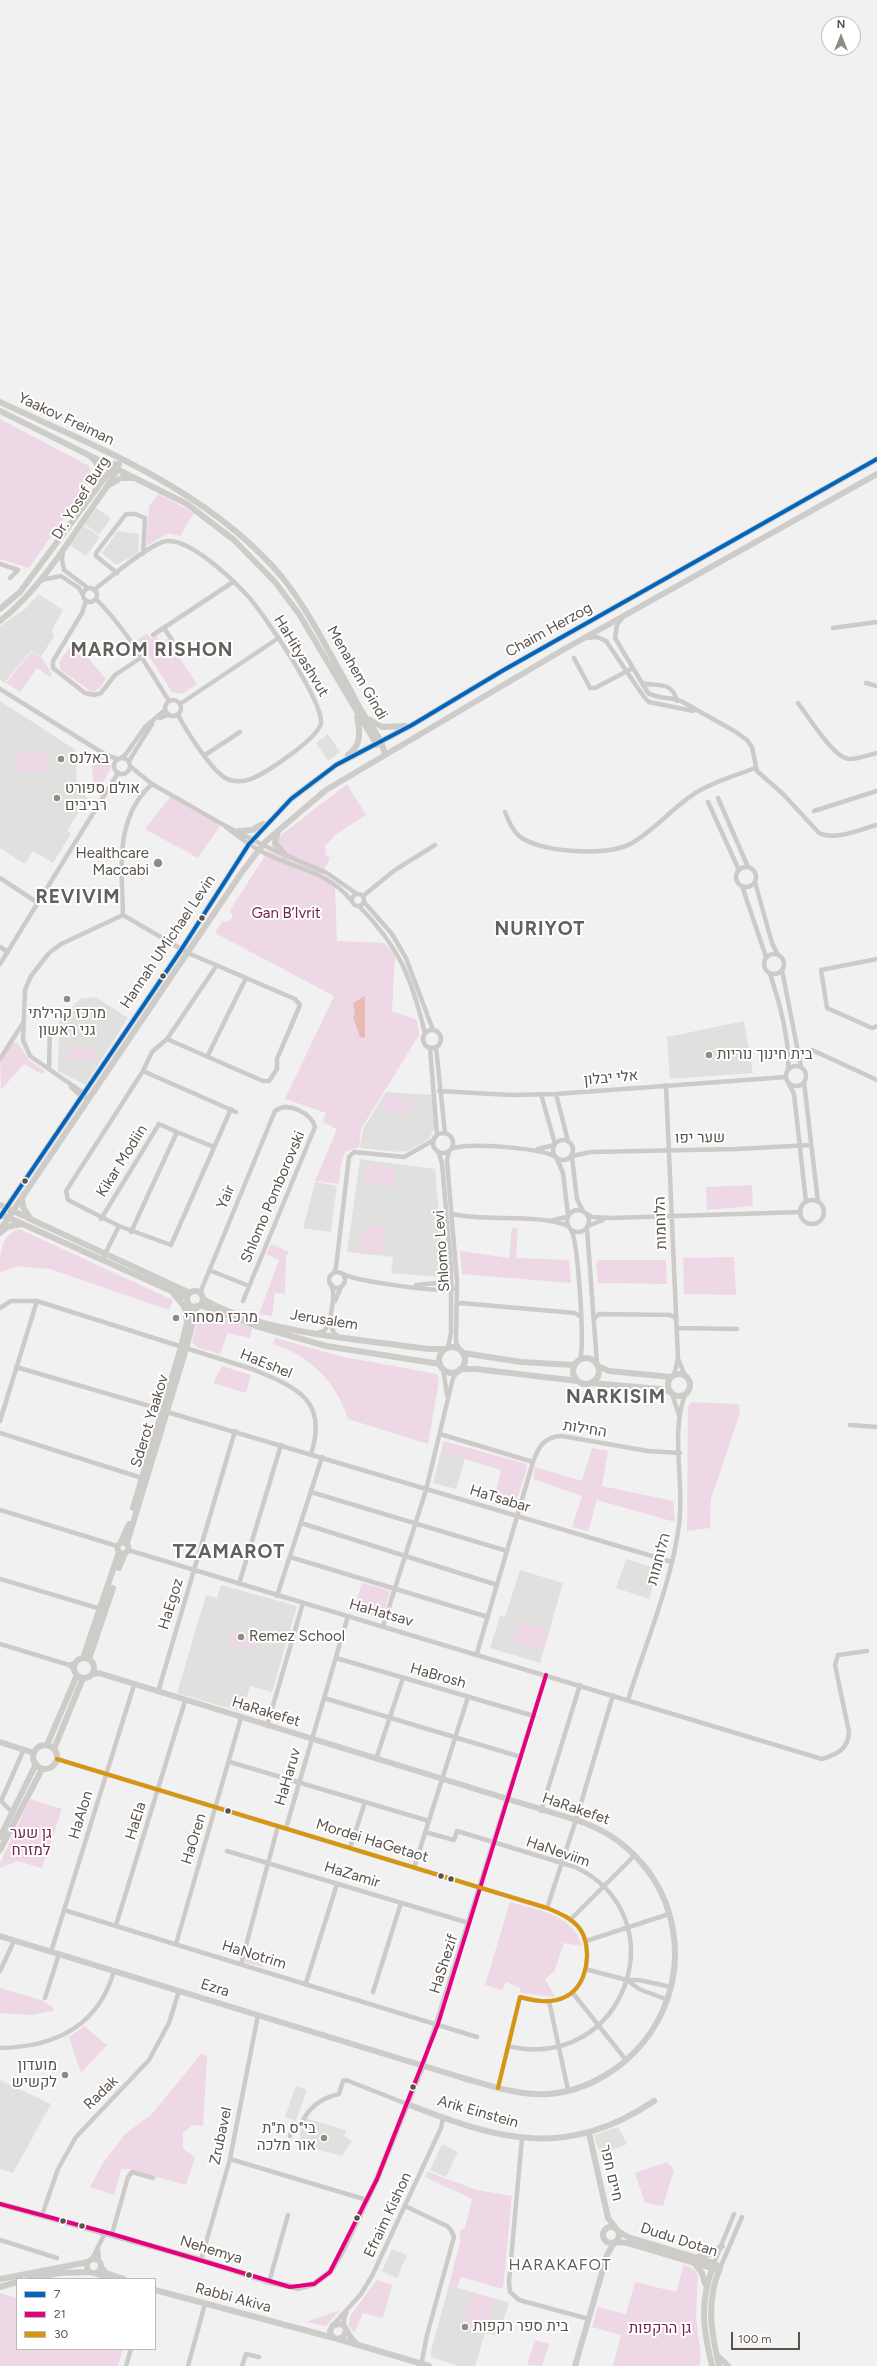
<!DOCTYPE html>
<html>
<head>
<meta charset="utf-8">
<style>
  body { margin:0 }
  #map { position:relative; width:877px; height:2366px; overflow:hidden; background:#f1f1f1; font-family:Figtree,sans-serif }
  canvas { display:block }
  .legend { position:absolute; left:16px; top:2278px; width:140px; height:72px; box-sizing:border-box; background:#fff; border:1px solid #bdbab7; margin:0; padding:5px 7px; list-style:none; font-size:12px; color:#5b524a }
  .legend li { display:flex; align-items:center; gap:8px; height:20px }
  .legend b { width:20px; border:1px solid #bdbab7 }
  .north { position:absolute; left:821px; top:16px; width:40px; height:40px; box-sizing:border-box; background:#fff; border:1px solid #bdbab7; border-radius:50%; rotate:0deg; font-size:11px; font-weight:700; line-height:16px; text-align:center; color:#5b524a }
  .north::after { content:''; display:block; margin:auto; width:14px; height:18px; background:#908a84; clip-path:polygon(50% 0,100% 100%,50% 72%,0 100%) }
  .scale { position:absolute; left:731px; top:2332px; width:69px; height:18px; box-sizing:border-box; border:2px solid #5b524a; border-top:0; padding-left:5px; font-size:12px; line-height:14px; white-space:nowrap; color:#5b524a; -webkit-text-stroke:3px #fff; paint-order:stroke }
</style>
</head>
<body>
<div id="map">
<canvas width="877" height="2366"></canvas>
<ul class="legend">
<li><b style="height:5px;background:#0065bd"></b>7</li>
<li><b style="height:5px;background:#e5007d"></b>21</li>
<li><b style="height:5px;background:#d8950f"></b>30</li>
</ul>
<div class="north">N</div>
<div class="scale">100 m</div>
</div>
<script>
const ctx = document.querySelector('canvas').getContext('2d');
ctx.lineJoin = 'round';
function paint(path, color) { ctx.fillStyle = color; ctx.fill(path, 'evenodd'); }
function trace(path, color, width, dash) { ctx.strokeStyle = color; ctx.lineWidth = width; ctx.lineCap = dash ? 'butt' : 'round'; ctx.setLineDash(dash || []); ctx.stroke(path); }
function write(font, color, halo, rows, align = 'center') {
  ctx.font = font + ' Figtree,Heebo,sans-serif'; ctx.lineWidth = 4; ctx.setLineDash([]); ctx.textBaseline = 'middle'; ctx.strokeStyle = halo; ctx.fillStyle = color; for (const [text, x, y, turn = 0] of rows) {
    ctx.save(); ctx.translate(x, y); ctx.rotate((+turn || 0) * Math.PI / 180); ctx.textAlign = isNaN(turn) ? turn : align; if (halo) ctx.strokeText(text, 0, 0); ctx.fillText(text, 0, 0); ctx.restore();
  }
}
const education = new Path2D(`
  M96,508l15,10 -12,17 -14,-11z
  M84,526l16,11 -14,19 -16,-11z
  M118,531l21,3 -1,19 -22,12 -14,-12z
  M39,594l24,16 -11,20 2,6 -13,21 -10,-6 -27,32 -4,-4v-53l25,-17z
  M0,701l76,49 1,40 11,8 -21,32 4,4 -18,29 -20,-12 -8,13 -25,-16z
  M328,734l12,18 -12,9 -12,-18z
  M96,997l32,21 -43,67 -27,-14 1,-50 21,-22z
  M744,1021l9,52 -83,6 -3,-42z
  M386,1092l47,3 2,32 -6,12 -21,12 -9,1 -39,-4 3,-19z
  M360,1159l75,10 9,101 -2,5 -6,2 -45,-4 2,-16 -46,-5z
  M315,1182l22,4 -6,46 -28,-4z
  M441,1452l24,6 -9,31 -23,-6z
  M626,1559l32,10 -9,30 -33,-11z
  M520,1570l43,13 -23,80 -50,-15 10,-32 5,1z
  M221,1585l76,21 -25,86 -22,-6 -8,26 -65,-19 29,-98 11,3z
  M0,2080l51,24 -38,69 -13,-4z
  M296,2086l11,4 -11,31 -11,-4z
  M305,2118l41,12 -2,6 8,5 -10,15 -41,-11 -1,-14z
  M618,2127l9,17 -27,11 -6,-20z
  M442,2144l16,8 -12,25 -16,-7z
  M392,2249l15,6 -10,23 -15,-7z
  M449,2285l60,18 -11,33 -13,-3 -10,33h-16l-28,-9v-6z`);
const green = new Path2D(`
  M0,419l89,47 2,4v10l-62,88 -29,-9z
  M159,494l35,19 -14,23 -11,-3 -23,13 3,-40z
  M147,633l4,6 5,-3 6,7 5,-4 30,45 -15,10 -10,-2 -34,-53z
  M70,647l17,10 19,22 -7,10 -7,3 -31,-22 -2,-8z
  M31,652l11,6 10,16 -2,3 -13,-9 -17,24 -14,-9z
  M17,751h30v21h-30z
  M93,753l18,9 1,4 -13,23 -5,-2 -3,-31z
  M347,784l19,31 -31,20 -10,11 1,9 4,3 -9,18 14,11 2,54 47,2 11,11 -3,57 25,9 2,15 -58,94 -2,18 -14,5 -4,12 -2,20 -24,-3 22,-52 -14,-7 3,-9 -41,-14 49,-103 -119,-63 7,-11 7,-1 4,-5 -3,-6 46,-71z
  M170,797l50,29 -22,32 -53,-29z
  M12,1041l7,4 10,15 16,11 -3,3 -18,-10 -23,26 -1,-31z
  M69,1047l26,1v13l-27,-2z
  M384,1096l29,2 -1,16 -29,-2z
  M367,1163l29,4 -3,20 -29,-4z
  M752,1185l1,21 -46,4 -1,-23z
  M378,1225h4l4,5 -2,24 -27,-3 4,-5 1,-14z
  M512,1228h6l-2,30 53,2 2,23 -109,-9 -2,-23 49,7z
  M19,1229l154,71 -4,10 -119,-41 -34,-3 -16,7c0,-18 0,-38 19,-44z
  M271,1244l18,8 -3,5 -1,37 -10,-1 -3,23 -13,-2 20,-54 -13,-6z
  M734,1257l2,38 -52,-1 -1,-36z
  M598,1260h68l1,24 -69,-1 -2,-20z
  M200,1310l52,18 -2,10 -22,-5 -8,21 -21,-6 -7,-6z
  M275,1338l69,19 93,17 2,7 -11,63 -80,-25c-12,-38 -38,-63 -75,-75z
  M222,1366l29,9 -5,18 -33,-10z
  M692,1402l47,2 1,9 -29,86 -1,29 -23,3 1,-124z
  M444,1441l82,23 1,4 -13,40 -21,-4 8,-34 -60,-18z
  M592,1448l16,3 -6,35 71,15 2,21 -78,-22 -9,31 -16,-4 10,-31 -49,-17 2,-12 47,14z
  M362,1583l28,8 -8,28 -29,-9z
  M519,1622l30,8 -6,21 -30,-8z
  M230,1630l27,7 -4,14 -27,-8z
  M30,1799l32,10 -20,59 -25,-7 -17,7v-5z
  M510,1902c28,8 63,12 72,44l-18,-3 -10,29 -9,7 10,18 -34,-4 -1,-5 -14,-6 -4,8 -17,-5z
  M246,1951l19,5 -2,11 -20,-5z
  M0,1988l41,12 12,7v4l-23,4 -30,-2z
  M84,2026l23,19 -26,28 -12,-36z
  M202,2053l5,4 -4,69 -10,-1 -10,8v16l12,8 -9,28 -58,-16 -7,1 -7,25 -24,-8 13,-24 22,-29 26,-19z
  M667,2162l7,8 -11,36 -18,-3 -10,-30z
  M428,2172l49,18 35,6 -9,93 -42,-12 -4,11 -8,-3 11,-43v-11l5,-3 7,-29 -47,-22z
  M684,2265l11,5 3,7 -2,38 5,43 -2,8h-86l8,-31 -29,-8 6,-20 28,7 9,-32 41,10z
  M377,2280l15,5 -9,33 -20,-5 -9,20 -5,-8 1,-9z
  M472,2292l23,7 -9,30 -23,-7z
  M0,2293l17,5v51h106l-5,17h-118z
  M340,2310l-14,16 -20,-4z
  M535,2340l14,4 -7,22 -15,-1z`);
const water = new Path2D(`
  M365,996v42l-5,-1 -7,-20 2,-3 -2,-11z`);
const street = new Path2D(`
  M63,551l-1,9 2,10 24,18
  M0,564l18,6 -8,8
  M117,573l-21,-17v-3l30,-39h9l10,4 -2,36
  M41,580l20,-4 18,12 4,7
  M83 595a7 7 0 1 1 14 0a7 7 0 1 1-14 0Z
  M94,590c14,-11 58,-48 73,-49 23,-2 63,36 79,53 17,18 77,107 75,129 -2,15 -55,50 -70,56 -6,2 -15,3 -21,1 -16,-4 -44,-50 -52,-65
  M96,599c30,30 51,67 73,102
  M86,601l-4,12 -29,48v7l32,25 9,2 7,-2 14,-18 27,-18
  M623,617l-6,8 -2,13 33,55c10,6 22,4 33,8l55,31 11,8 5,7 5,24 26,23 36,39c16,8 42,-4 58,-8
  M164,628l8,12
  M833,628l44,-6
  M153,635l80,-53
  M586,638l11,-1 9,4 38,56 5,5 44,9
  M574,658l16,30h5l38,-20
  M642,683c15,4 30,-3 35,18
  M866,683l11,3
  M0,689l106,66 12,4
  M165 708a8 8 0 1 1 16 0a8 8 0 1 1-16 0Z
  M798,703c10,13 36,56 52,56 8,0 19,-4 27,-6
  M180,704l97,-65
  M160,718l8,-3
  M205,755l35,-23
  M114 766a8 8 0 1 1 16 0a8 8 0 1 1-16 0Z
  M121,758l5,-4 19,-27 20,-17
  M129,761l23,-37
  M131,767l21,17 68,39 47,24 60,26 30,21
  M718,798l30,69
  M708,802l31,68
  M814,811l63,-20
  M505,812c3,8 7,17 13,23 19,18 92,22 114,8 23,-13 40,-35 62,-49 18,-12 41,-18 61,-26
  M226,827c15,12 30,23 47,30 31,14 55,16 78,43
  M736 877a10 10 0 1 1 20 0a10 10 0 1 1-20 0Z
  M0,878l38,25
  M755,882l17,61 6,12
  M742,886l24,71
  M352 900a6 6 0 1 1 12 0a6 6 0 1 1-12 0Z
  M363,896l32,-26 40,-25
  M364,902l28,32 14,24 27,72
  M359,906c41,42 52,71 66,127
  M123,915l65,38 107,46 5,6 -23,54v10l-8,12h-6l-96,-42
  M123,915c-1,-47 -9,-97 29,-131
  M0,947l8,5
  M764 964a10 10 0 1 1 20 0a10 10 0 1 1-20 0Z
  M877,959l-56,11 6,38 45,20 5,-2
  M0,964l118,-191
  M217,965l-50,74 -15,13 -9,19 -77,120 2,9 51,26 52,19 60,-136
  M782,970l19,97
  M770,974c9,27 20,66 18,95
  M423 1039a9 9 0 1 1 18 0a9 9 0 1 1-18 0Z
  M436,1047l9,86
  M430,1048l7,87
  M812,1050l65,30
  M208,1055l38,-77
  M0,1059l23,-36
  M786 1076a10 10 0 1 1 20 0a10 10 0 1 1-20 0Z
  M49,1069l1,-42
  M143,1071l93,41
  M804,1082l14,120
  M789,1084l5,10 12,108
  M666,1085l12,274 -4,16
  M71,1087l10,9 7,2
  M439,1091l72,4 45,-1 230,-17
  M85,1094l-55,-38 -7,-16 2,-50 6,-14 18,-23 12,-9 62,-29
  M541,1094l14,50
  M556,1094l12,47
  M177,1132l37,15
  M433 1143a10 10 0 1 1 20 0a10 10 0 1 1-20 0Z
  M553 1150a10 10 0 1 1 20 0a10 10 0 1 1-20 0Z
  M451,1149c16,-7 87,-1 103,7
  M538,1149l16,-4
  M438,1151l4,12 9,105v65l-3,14
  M449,1151l-2,9 10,122 -1,60 3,7
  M572,1156l19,-4 146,-3 73,-4
  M572,1157l5,42 6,12
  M557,1159l6,14 5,42
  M800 1212a12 12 0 1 1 24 0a12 12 0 1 1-24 0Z
  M567 1221a11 11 0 1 1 22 0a11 11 0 1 1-22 0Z
  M452,1214c35,8 85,-1 116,12
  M587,1214l5,3 19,1 190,-6
  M101,1219l58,-95 18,8 -46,100
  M553,1220l14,-3
  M588,1226l15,-6
  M587,1228l10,136
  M571,1230c7,10 14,116 9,129
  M102,1260l17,-34
  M209,1270l40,16
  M329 1280a8 8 0 1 1 16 0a8 8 0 1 1-16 0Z
  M334,1273l2,-6 13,-110 5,-5 50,5 30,-17
  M343,1274c12,7 97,19 110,15
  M331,1284c8,17 -9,38 6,52
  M416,1285l20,-2 16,2
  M200,1293l75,-182c13,-10 36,2 40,16l-72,174
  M335,1301l6,-14
  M456,1305l5,-2 114,10 6,4
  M0,1308l11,-7h26l215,68c43,18 77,30 59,85
  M595,1318l4,-4 71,1 6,3
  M677,1328l60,1
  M318,1333l6,-2 6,-8
  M679,1361l6,15
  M16,1367l147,43
  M443,1368l4,27
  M672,1394l7,21
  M167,1412l505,150
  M0,1421l37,-120
  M850,1425l27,2
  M0,1433l142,45
  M440,1434l93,28
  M311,1492l196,59
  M0,1510l117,36
  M301,1523l196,62
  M128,1550l694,209c16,-5 26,-10 27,-27l-14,-67 3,-10 29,-4
  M290,1557l198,60
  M0,1579l101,30
  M239,1584l42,-139
  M277,1596l45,-139
  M383,1626l43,-136 27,-112 5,-7
  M0,1644l69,21 5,4
  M477,1653l56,-191c5,-15 12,-26 29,-26l86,15 32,2
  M336,1658l198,58
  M69,1665l6,-2
  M158,1692l77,-261
  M324,1698l197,59
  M628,1700c17,-55 44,-119 51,-175 6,-41 -9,-92 6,-130
  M267,1726l36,-123
  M57,1759l490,149c12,5 25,10 33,21 13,19 8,57 -15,68 -14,7 -30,4 -45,0l-22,91
  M376,1759l27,-81
  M230,1762l199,59
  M0,1800l13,13
  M1,1801l23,-52
  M541,1811l39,-126
  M286,1828l62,-212
  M425,1832l29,8 3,-9 118,36c105,49 50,207 -67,179
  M350,1848l15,-46
  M227,1851l242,72
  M414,1868l54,-171
  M547,1908l29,-88 37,-125
  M64,1910l413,127
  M570,1920l65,-65
  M116,1925l69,-224
  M586,1941l83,-27
  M176,1944l65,-226
  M51,1952l83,-267
  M241,1964l37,-138
  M585,1969l42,11h12l32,7
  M0,1971l14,-30
  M627,1980l12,9 29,11
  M306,1983l31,-99
  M373,1992l28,-89
  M572,1992l54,68
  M45,1998l14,-44
  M549,2001l19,89
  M0,2048c55,-1 98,-21 114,-77
  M423,2065l123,-390
  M290,2136l3,-12 8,1c7,-18 20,-27 38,-31l4,-13 3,-1 61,24
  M522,2138l-13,144 1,10 9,8 70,19
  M230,2159l137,41
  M405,2206l42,20 4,4 3,7 -27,98 -6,31
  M42,2215l16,-46 18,-32 73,-77 20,-37 10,-32
  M112,2234l16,-57 4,-5 21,6
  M0,2240l57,18
  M98,2249l1,12
  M92,2259l13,-26
  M201,2260l29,-101 28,-144
  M714,2263l20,-49
  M720,2268l22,-51
  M269,2282l19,-67
  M333,2325l28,-31 12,-20 68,-146 2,-10
  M344,2326v-7l3,-9
  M126,2366l5,-17
  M188,2366l17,-62
  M242,2366l4,-12 13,3`);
const secondary = new Path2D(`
  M0,402c100,47 209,88 282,175 24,30 41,64 60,98 7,12 13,25 20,37 9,14 19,25 23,42
  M0,411l187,93 47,36 41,42 24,32 78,131
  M91,457c9,7 10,17 7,28
  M109,485l12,-7h12
  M0,609l20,-17 95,-128
  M0,621c39,-31 64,-73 92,-113 9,-14 22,-28 27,-44
  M370,720l12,7 23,-1
  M348,755c14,-10 12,-24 9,-38
  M239,831l13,-1 11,-6
  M278,831l-3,12 11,13
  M22,1197l1,10 7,11
  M0,1205l190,88
  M5,1216l182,82
  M0,1217l181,-267 68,-106 42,-45 45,-34 76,-40 90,-54 375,-212
  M0,1230l242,-358 23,-30 61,-52 235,-139 316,-177
  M0,1233l7,-6 14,-3
  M187 1299a8 8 0 1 1 16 0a8 8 0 1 1-16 0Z
  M174,1294l10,12 3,15
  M203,1299c61,35 156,40 225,50h17
  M200,1305l56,21 70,20 114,18
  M439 1360a13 13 0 1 1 26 0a13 13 0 1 1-26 0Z
  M463,1353l58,9 53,3
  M573 1371a13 13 0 1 1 26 0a13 13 0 1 1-26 0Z
  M598,1366l11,5 62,6
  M460,1369h16l102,12
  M668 1385a11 11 0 1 1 22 0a11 11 0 1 1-22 0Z
  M591,1383l69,6 11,3
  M133,1508l48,-161 10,-41
  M121,1542l8,-18
  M117.5 1548a5.5 5.5 0 1 1 11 0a5.5 5.5 0 1 1-11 0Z
  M127,1543l59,-194 11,-43
  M119,1568l6,-15
  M74 1668a10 10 0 1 1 20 0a10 10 0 1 1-20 0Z
  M83,1658l36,-106
  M89,1659l24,-71
  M0,1742l34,11
  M47,1745l30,-70
  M33 1757a12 12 0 1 1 24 0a12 12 0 1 1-24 0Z
  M54,1749l29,-71
  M0,1837l36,-73
  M0,1850l42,-81
  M0,1936l463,142c29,8 56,18 86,16 25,-2 50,-13 70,-28 91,-71 67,-211 -43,-246l-477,-147 -6,1
  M407,2104c92,36 159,56 247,-3
  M589,2133l19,85 7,9
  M0,2204l201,56 68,22 29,6 16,-4 16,-12 12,-20 35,-73 46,-114
  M603 2235a8 8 0 1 1 16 0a8 8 0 1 1-16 0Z
  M618,2231l10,6 86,26 6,5
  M615,2242l13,1 84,25h8
  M698,2257l13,-3 11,-8
  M87 2266a7 7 0 1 1 14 0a7 7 0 1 1-14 0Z
  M695,2264l7,9 3,11
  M101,2267l5,6 18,6
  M94,2273l18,6
  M0,2279l88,-17
  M29,2279l30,-6 31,-1
  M0,2287l17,-5
  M155,2290l179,48
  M346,2331l-3,6 -5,2 -6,-2 -2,-6 3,-6 9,-1c6,5 6,13 13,18
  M338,2339l91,27
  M717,2355l11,11
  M575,2366l32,-111 7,-12
  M712,2366c-9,-38 -13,-64 2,-102
  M719,2366c-8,-35 -13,-65 1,-98`);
const bus1 = new Path2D(`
  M0,1217l181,-267 68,-106 42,-45 45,-34 76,-40 90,-54 375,-212`);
const bus2 = new Path2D(`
  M0,2204l112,30 178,53 24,-3 16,-12 47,-93 61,-155 108,-349`);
const bus3 = new Path2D(`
  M57,1759l490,149c12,5 25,10 33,21 13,19 8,57 -15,68 -14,7 -30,4 -45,0l-22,91`);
const markers = [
  [61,759,4,"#908a84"],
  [57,798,4,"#908a84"],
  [158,863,5,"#908a84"],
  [202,918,3.5,"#5b524a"],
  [163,976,3.5,"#5b524a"],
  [67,999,4,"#908a84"],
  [709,1055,4,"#908a84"],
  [25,1181,3.5,"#5b524a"],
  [176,1318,4,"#908a84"],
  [241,1637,4,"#908a84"],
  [228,1811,3.5,"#5b524a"],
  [441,1876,3.5,"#5b524a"],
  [451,1879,3.5,"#5b524a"],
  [65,2075,4,"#908a84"],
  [413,2087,3.5,"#5b524a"],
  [324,2138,4,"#908a84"],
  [357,2218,3.5,"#5b524a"],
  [63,2221,3.5,"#5b524a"],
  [82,2226,3.5,"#5b524a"],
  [249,2275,3.5,"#5b524a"],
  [465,2327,4,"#908a84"]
];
const streetNames = [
  ["Yaakov Freiman",66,419,25],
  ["Dr. Yosef Burg",81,498,-58],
  ["Chaim Herzog",549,630,-29],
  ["HaHityashvut",301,656,59],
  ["Menahem Gindi",357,673,60],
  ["Hannah UMichael Levin",168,942,-56],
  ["אלי יבלון",611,1078,-5],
  ["שער יפו",700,1138,-1],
  ["Kikar Modiin",122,1161,-58],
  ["Yair",226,1197,-67],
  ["Shlomo Pomborovski",273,1197,-67],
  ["הלוחמות",661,1223,-92],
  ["Shlomo Levi",442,1251,-94],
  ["Jerusalem",324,1320,9],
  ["HaEshel",266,1364,22],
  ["Sderot Yaakov",150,1421,-73],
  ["החילות",585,1429,9],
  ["HaTsabar",500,1499,17],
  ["הלוחמות",659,1559,-75],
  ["HaEgoz",171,1604,-73],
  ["HaHatsav",381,1613,16],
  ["HaBrosh",438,1676,16],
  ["HaRakefet",266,1712,17],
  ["HaHaruv",288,1777,-74],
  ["HaRakefet",576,1809,19],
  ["HaAlon",81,1815,-73],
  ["HaEla",136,1821,-73],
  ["HaOren",194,1839,-73],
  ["Mordei HaGetaot",372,1841,17],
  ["HaNeviim",558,1852,19],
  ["HaZamir",352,1875,17],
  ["HaNotrim",254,1955,17],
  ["HaShezif",444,1964,-72],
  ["Ezra",215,1988,17],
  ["Radak",101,2093,-44],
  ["Arik Einstein",478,2112,16],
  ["Zrubavel",221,2136,-78],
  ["חיים חפר",611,2173,77],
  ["Efraim Kishon",388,2215,-65],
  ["Dudu Dotan",679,2240,18],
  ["Nehemya",211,2250,17],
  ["Rabbi Akiva",233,2298,15]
];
const poiNames = [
  ["באלנס",69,759],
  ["אולם ספורט",65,789],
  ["רביבים",65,806],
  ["Healthcare",149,854,"right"],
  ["Maccabi",149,871,"right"],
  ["מרכז קהילתי",67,1014,"center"],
  ["גני ראשון",67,1031,"center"],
  ["בית חינוך נוריות",717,1055],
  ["מרכז מסחרי",184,1318],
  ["Remez School",249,1637],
  ["מועדון",57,2066,"right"],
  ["לקשיש",57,2083,"right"],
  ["בי\"ס ת\"ת",316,2129,"right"],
  ["אור מלכה",316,2146,"right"],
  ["בית ספר רקפות",473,2327]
];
const parkNames = [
  ["Gan B’Ivrit",286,914],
  ["גן שער",31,1834],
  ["למזרח",31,1851],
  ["גן הרקפות",660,2329]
];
const neighbourhoodNames = [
  ["HARAKAFOT",560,2265]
];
const districtNames = [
  ["MAROM RISHON",152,650],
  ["REVIVIM",78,897],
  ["NURIYOT",540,929],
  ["NARKISIM",616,1397],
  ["TZAMAROT",229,1552]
];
paint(education, '#e0e1df');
paint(green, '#eed8e5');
paint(water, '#e7bbb1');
trace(street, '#cccbc9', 4.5);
trace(secondary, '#ceccc9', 6);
trace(bus1, '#0065bd', 4);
trace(bus2, '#e5007d', 4);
trace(bus3, '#d8950f', 4);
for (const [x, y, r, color] of markers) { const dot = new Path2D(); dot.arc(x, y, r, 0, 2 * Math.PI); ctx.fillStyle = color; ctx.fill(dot); trace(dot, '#fff', 1.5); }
write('15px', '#5b524a', '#fff', streetNames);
write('15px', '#5b524a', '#fff', poiNames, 'left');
write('15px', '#76214d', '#fff', parkNames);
ctx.letterSpacing = '1px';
write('16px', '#64615d', '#fff', neighbourhoodNames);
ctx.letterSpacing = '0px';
ctx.letterSpacing = '1px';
write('bold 19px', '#64615d', '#fff', districtNames);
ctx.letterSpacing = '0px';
</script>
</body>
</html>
